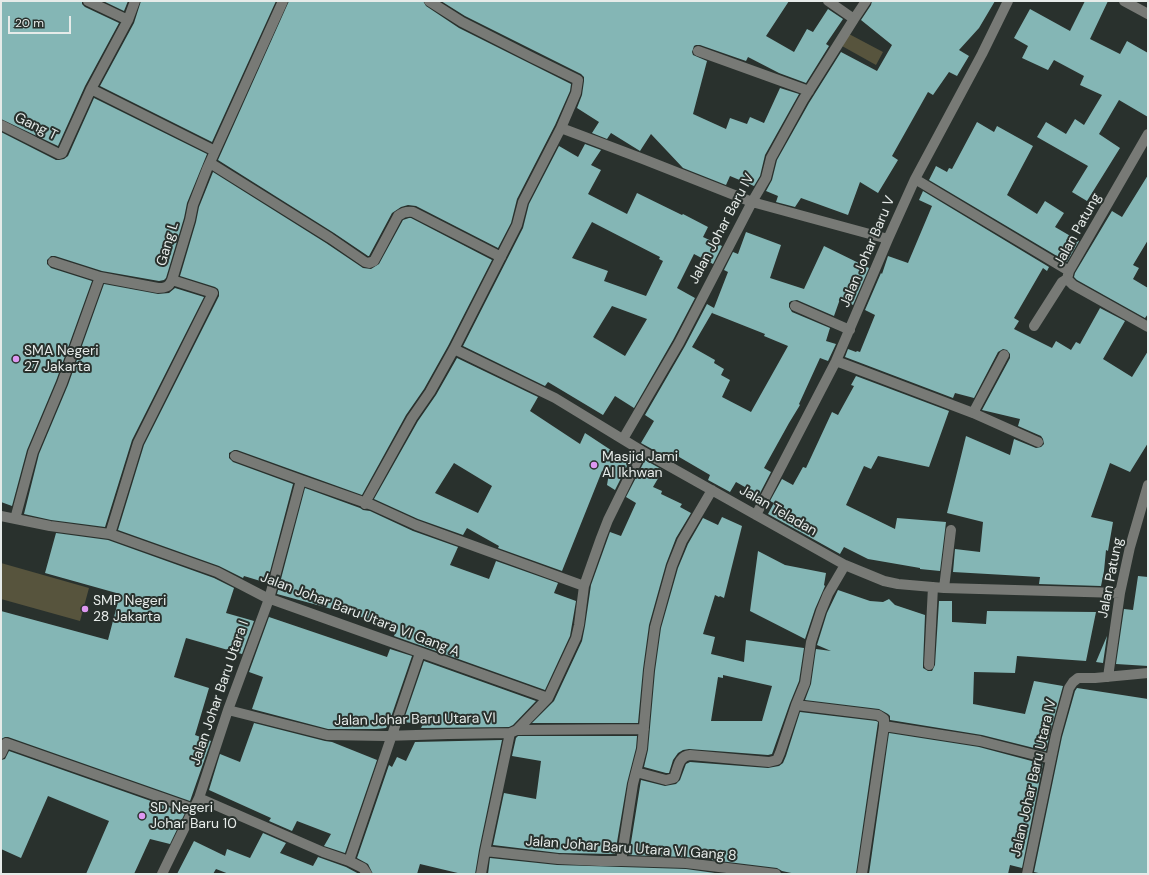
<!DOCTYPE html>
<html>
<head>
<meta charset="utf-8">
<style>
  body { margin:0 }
  #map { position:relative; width:1149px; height:875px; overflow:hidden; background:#29312d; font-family:"DM Sans",sans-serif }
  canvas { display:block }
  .frame { position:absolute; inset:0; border:2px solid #e6ebe9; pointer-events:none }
  .scale { position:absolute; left:8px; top:16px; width:63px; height:18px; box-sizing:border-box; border:2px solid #e6ebe9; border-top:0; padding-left:5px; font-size:12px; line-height:14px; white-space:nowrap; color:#e6ebe9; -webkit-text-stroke:3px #29312d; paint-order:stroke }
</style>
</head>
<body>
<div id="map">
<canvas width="1149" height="875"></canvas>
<div class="frame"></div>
<div class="scale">20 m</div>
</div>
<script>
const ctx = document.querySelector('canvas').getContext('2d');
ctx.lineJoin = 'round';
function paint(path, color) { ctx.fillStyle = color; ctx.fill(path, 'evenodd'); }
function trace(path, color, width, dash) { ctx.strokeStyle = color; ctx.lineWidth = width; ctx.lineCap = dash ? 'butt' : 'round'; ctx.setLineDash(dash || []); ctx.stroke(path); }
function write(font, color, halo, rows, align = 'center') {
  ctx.font = font + ' "DM Sans",sans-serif'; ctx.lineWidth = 4; ctx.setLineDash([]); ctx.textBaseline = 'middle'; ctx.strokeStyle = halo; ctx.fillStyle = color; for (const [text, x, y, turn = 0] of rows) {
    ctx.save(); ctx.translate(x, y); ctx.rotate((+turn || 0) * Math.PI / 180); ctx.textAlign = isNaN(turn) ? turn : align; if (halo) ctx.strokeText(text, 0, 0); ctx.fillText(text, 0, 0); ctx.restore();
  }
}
const green = new Path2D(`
  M849,34l34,18 -7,13 -34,-19z
  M1,563l88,25 -9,33 -79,-22z`);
const building = new Path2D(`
  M1,1h81v3l3,3 34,16 -34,63 -27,60 -57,-27z
  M103,1h25l-4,10z
  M141,1h135l-64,141 -112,-56 34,-63z
  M289,1h134l3,5 33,22 112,56 -1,7 -15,34 -38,74 -6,24 -13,25 -82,-42 -8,-1 -7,2 -9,6 -23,43h-1l-34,-23 -116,-73z
  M441,1h348l-23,35 28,16 13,-23 6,3 15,-23 15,10 -17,25 3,2 -23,37 -27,-10 -31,-16 -2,4 -46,-16h-4l-2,1 -2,6 1,3 14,6 -14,53 33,15 4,-11 17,6 3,-7 14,6 16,-35 19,6 -34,61 -5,21 -6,10 -24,-10 -4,9 -43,-17 -32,-34 -11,17 -29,-18 -4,6 -15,-6 7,-11 -22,-14 5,-13 2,-14v-4l-3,-3 -116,-58z
  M872,1h123l-16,27 -20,22 10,6 -12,20 -8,-4 -16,23 -5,-3 -36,64 6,4 -20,33 -18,-11 -12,33 -47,-17 -6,9 -19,-5 2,-6 -12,-5 6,-11 5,-20 32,-57 32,-51 36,19 15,-26 -31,-25 10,-15z
  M1085,1h23l-18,38 30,15 7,-13 21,12v64l-29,-17 -20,34 21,14 -33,53 -15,-9 16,-26 -51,-29 9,-15 20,12 9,-15 9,6 18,-30 -22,-10 4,-9 -30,-16 -6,10 -26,-12 6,-12 -14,-8 16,-29 40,22z
  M94,98l113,56 -20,49 -3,15 -18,60 -2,2 -5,1 -57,-10 -47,-15h-4l-4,4v4l4,4 41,13 -36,100 -29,69 -15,56 -11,-4v-370l55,28h3l5,-1 4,-3z
  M977,122l17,10 3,-6 36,20 -26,49 30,19 8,-13 19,12 -9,14 24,14 -12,21 -138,-82 7,-14 11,6 2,-4 3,1z
  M585,144l16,6 -10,15 10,5 -13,24 39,20 10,-21 45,22 1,-1 25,13 -5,10 19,9 -9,18 -19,-10 -17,34 18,10 -22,42 -39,68 -19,-12 -12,19 -55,-33 -3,4 -82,-40 60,-118 6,-24 30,-58 19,11zM592,222l68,35 -1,2 4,2 -17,35 -42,-15 4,-10 -36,-13zM612,306l35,13 -22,37 -32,-19z
  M213,172l113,71 37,25 8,1 8,-5 24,-44 6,-2h2l81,42 -44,86 -24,43 -18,26 -44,80 -125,-45h-3l-5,3v5l4,4 60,22 -26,99 -23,-7 -1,2 -24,-12 -101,-36 26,-85 75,-149v-4l-1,-3 -3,-2 -35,-11 16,-54 3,-15z
  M1148,175v65l-15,25 6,3 -6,11 15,9v26l-3,4 -68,-38 -3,-3 1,-4 37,-62 10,6z
  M923,191l126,76 -2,4 -4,-3 -29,50 5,3 -5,8 38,19 4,-7 15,9 5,-8 4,2 20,-36 25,13 -22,38 29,18 16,-26v92l-18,29 -20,-9 -19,54 22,5 -5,29 -2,-1 -2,21 -3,15 -62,-2 1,-7 -87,-5 2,-23 25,3 3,-30 -36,-9 19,-77 44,19 4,-16 22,9 5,-1 3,-3 -1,-5 -2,-3 -23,-10 2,-7 -38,-9 28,-52v-4l-3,-4 -4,-1 -5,3 -24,46 -19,-5 -2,5 -108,-41 3,-8 8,3 1,-1 3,1 15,-37 -10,-5 16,-37 1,1 6,-18 20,7 24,-57 -13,-6z
  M746,232l35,13 -11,33 34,11 20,-43 45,22 -16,37 -13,-6 -6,17 -37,-16 -6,1 -2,2v4l3,5 38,16 -4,13 10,3 -8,17 -8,-3 -21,46 1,1 -11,18 -25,45 7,4 -12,23 -23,-13 -6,10 -22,-12 2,-5 -36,-21 -4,5 -29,-16 13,-22 -9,-6 40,-69 22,-42 7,4 14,-36 -4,-2 9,-18 5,2zM713,311l-1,2 53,21 -1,2 24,10 -37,66 -29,-15 8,-17 -9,-5 3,-6 -10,-6 1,-3 -23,-13z
  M104,284l54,10 11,-1 6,-5 29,9 -72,143 -27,87 -54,-7 -27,-6 15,-60 29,-69z
  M457,358l81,39 -8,14 50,33 5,-11 44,29 1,-2 -15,30 -8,-5 2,-12 -7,-2 -40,100 -64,-23 1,-2 -32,-18 -4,7 -45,-16 -44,-20 44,-78 18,-26zM454,463l38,23 -14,27 -43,-20z
  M856,376l93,35 -20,56 -51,-11 -7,13 -7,-3 -18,39 49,24 2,-11 49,4 -6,49 -20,-2v-1l-52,-9 -24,-12 -4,7 -72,-40 6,-11 -4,-2 12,-22 11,6 10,-18 3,1 26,-56 6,3 16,-29 -3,-1z
  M645,460l18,10 -10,17 9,4 -1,3 21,10 -2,3 11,6 -15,25 -10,26 -17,61 -6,44 -5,54h-106l22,-22 28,-60 3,-15 6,-41 19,-53 11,4 15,-33 -10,-6z
  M305,488l55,20 3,2 7,1 43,20 45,16 -8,18 39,14 7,-18 62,22 -4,10 22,8 -6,35 -25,54 -151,-54 4,-9 -121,-33z
  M722,517l20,9 -18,72 -4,-2 -1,1 -4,-2 -12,39 12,3 -4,17 33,8 2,-22 58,8 -5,33 -9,22 -18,51 -4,1 -79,-6 -6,1 -5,3 -5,7 -4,13h-3l-22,-6 4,-17 7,-79 6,-43 17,-60 10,-24 15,-26 15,7zM723,675l49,11 -10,35h-51l7,-44 5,1z
  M56,533l52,7 106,38 20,10 -8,25 28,8 -12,33 -56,-16 -12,39 35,11 -14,47 16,6 -21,60 -182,-64h-3l-4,2v-128l107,29 12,-46 -75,-21z
  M758,551l27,14 41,8 -2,12 1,1 -10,23 -10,30 -55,-28z
  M1138,576l10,1v89l-32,-2 8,-55 9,1z
  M838,590l32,11 13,1 6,-3 6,6 30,10 -2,50v3l5,3h4l3,-6 4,-64h13v21l34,2 1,-13 109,1 -10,49 -69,-5 -2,17 -41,-1 -1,32 52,10 9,-33 29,5 -13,47 -4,18 -64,-16 -92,-15v-4l-2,-2 -9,-5 -74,-9 6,-16 5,-35 15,2 -14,-6 10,-32z
  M269,617l118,40 3,-8 22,7 -22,64 -4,8 -10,1h-48l-76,-20 11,-32 -14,-5z
  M1107,636l-4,27 -7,-1z
  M424,661l112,40 -23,24 -4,2 -88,1 2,-4 -20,-2z
  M1077,688l71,11v175h-105l-9,-2 28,-135 13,-46z
  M800,712l76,9 2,1 -22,152h-60l-14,-3 -5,-3 -90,-11 -58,-2 12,-75 24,6 11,-2 4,-4 6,-16 4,-2 78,6 11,-2 4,-3 3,-7z
  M254,723l71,18 7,1 45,18 -32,93 -21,-7 7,-12 -34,-13 -5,10 -23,-10 2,-3 -62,-28 11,-36 20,8z
  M889,733l90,14 64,17 -21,104 -12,-3 -2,9h-139z
  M518,736h119l-1,12 -9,35 -12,71 -56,-1 -66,-8 11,-52 32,6 5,-38 -29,-5 4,-18z
  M502,740l-23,110 -4,24h-13l-42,-10 -3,10h-44l-5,-10 -11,-6 32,-93 3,2 5,-10 9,4 9,-19z
  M9,751l176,62 -15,31 -20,-5 -16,35h-48l23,-53 -61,-25 -27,62 -20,-9v-89l4,-1z
  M263,833l23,10 -6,10 33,13 5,-9 28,10 13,7h-130l-13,-5 -3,5h-36l17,-33 31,15 2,-7 23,9z
  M490,858l67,7 129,4 36,5h-234z`);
const minor = new Path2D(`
  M88,1l40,19
  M429,1l33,21 69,35 47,23 -2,13 -15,35 82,31 109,43 136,37
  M1124,1l24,13
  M854,19l12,-18
  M698,51l111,40
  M91,89l124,62
  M1,125l58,29 3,-1 29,-64 37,-69 7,-19
  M1148,134l-79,137 -2,8 6,6 75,42
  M210,163l120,75 35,24 4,1 5,-2 24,-45c5,-4 9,-5 15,-4l88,45
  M915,179l154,92
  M100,277l58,11c7,0 11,-1 14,-8
  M795,306l55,24
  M1034,326l28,-44 5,-3
  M454,349l101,49 87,53 203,114 39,16 14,3 46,4 176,5
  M836,361l137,52 65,29
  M973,413l31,-58
  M623,439l56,-96 73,-141 14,-24 5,-20 32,-58 51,-81 -26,-18
  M235,456l66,24
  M365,504l2,-5 45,-81 18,-26 24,-43 63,-124 6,-23 38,-74
  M756,515l80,-154 52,-122 27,-60 67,-125 26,-53
  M1,516l49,10 60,8 107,38 48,25 283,101
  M15,519l18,-67 29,-69 38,-106 -47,-15
  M110,534l28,-91 75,-150 -41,-13 18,-60 3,-15 14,-36 76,-168
  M845,565l-17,29 -7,17 -10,31 -6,41 -9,22 82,10 6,4v7l-22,148
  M944,588l7,-58
  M929,665l4,-78
  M1108,677l12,-84 10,-46 18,-62
  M228,710l99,25 58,1 63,-2 62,-1 7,-3 31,-32 28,-60 3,-13 5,-39 17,-48 7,-18 34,-69
  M884,726l96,15 71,18
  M517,730l127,-1
  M1,754l5,-11 188,66
  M636,772l6,-23 7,-79 6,-43 17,-61 10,-25 30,-51
  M199,798l124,54 26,9 14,7 4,6
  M485,851l73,8 43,2h20l65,2 90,11
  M349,861l71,-208
  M621,861l12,-77 3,-12 30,8 8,-2c4,-9 4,-22 16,-23l79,7 8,-2 3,-7 16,-48
  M162,874l37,-76 29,-88 41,-111 32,-119 71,25 44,20 168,61
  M481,874l4,-23 25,-118
  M1027,874l29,-139 13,-47 4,-6 5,-4h17l53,-5`);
const markers = [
  [16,359,4,"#de98f2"],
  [594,465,4,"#de98f2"],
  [85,609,4,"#de98f2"],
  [142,816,4,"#de98f2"]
];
const streetNames = [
  ["Gang T",36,127,26],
  ["Jalan Johar Baru IV",722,229,-62],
  ["Jalan Patung",1078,230,-61],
  ["Gang L",168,244,-73],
  ["Jalan Johar Baru V",868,252,-67],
  ["Jalan Teladan",778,511,30],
  ["Jalan Patung",1111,578,-79],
  ["Jalan Johar Baru Utara VI Gang A",360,615,21],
  ["Jalan Johar Baru Utara I",220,693,-71],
  ["Jalan Johar Baru Utara VI",415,720,-1],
  ["Jalan Johar Baru Utara IV",1034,778,-77],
  ["Jalan Johar Baru Utara VI Gang 8",631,849,4]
];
const poiNames = [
  ["SMA Negeri",24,351],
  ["27 Jakarta",24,367],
  ["Masjid Jami",602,457],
  ["Al Ikhwan",602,473],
  ["SMP Negeri",93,601],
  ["28 Jakarta",93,617],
  ["SD Negeri",150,808],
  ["Johar Baru 10",150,824]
];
paint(green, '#57543d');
paint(building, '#84b6b5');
trace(minor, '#787a76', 10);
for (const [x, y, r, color] of markers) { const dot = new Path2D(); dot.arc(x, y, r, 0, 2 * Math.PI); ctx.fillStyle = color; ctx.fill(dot); trace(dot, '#29312d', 1.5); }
write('14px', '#e6ebe9', '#29312d', streetNames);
write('14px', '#e6ebe9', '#29312d', poiNames, 'left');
</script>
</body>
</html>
